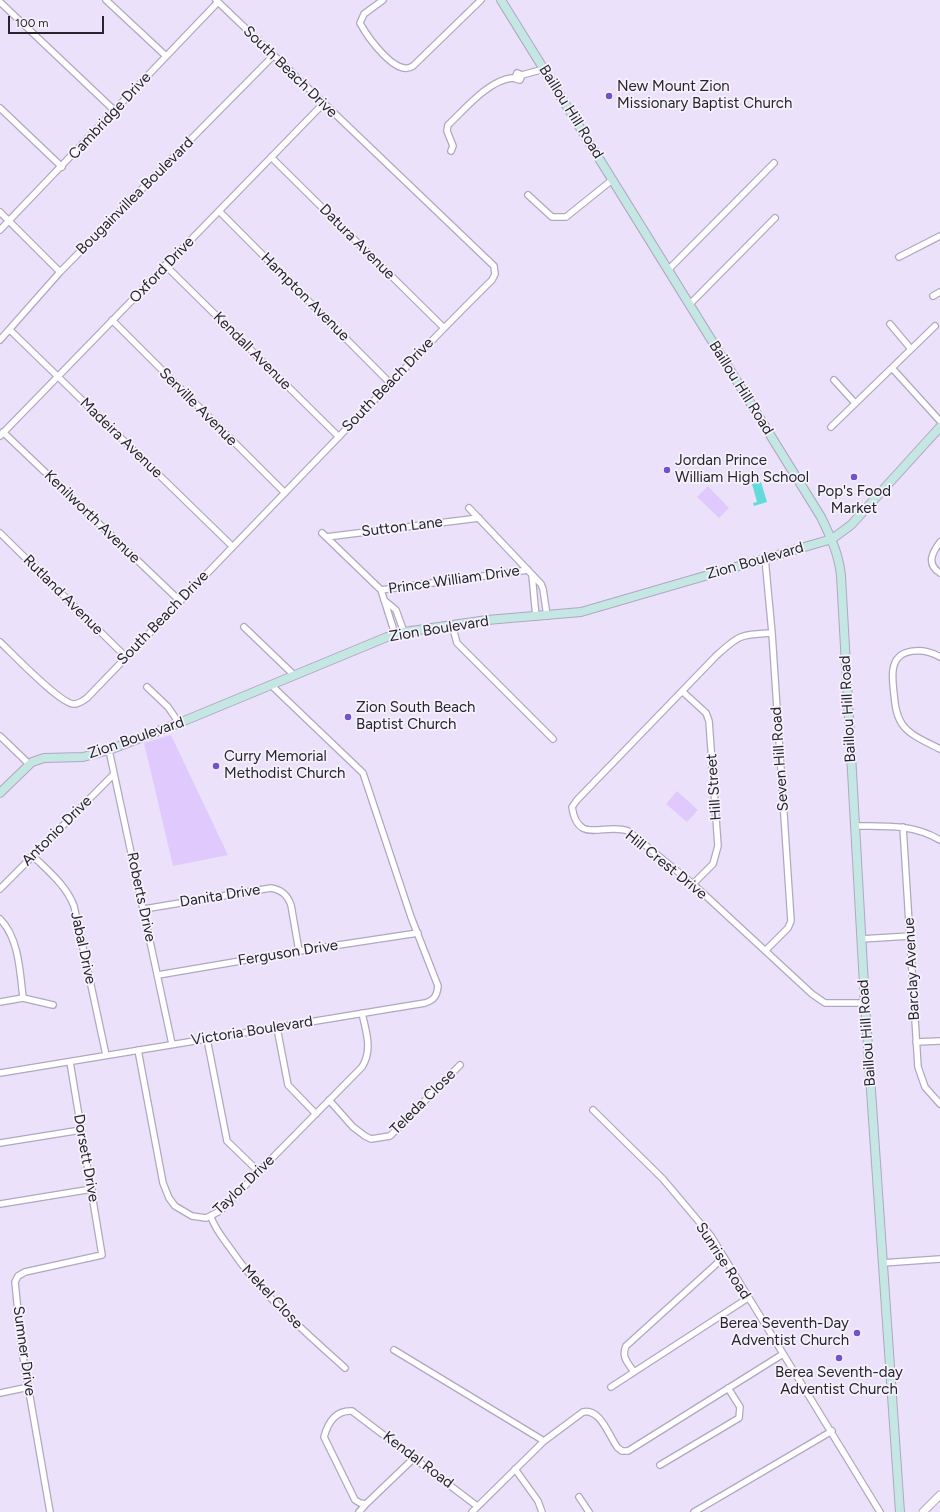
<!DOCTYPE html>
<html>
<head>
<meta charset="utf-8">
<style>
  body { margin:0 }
  #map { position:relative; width:940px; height:1512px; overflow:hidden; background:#ece1fb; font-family:Figtree,sans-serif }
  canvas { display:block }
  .scale { position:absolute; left:8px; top:16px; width:96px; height:18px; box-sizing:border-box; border:2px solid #28242d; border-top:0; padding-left:5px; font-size:12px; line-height:14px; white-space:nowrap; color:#28242d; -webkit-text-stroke:3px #f6f2fc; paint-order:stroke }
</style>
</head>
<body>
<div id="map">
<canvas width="940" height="1512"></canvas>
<div class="scale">100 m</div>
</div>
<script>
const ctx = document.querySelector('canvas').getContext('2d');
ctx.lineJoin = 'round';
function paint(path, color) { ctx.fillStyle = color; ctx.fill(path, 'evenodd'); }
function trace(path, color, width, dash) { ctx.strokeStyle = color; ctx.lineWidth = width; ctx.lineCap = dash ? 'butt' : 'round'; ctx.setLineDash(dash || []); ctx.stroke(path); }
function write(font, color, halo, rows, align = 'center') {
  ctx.font = font + ' Figtree,sans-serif'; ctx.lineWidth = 3.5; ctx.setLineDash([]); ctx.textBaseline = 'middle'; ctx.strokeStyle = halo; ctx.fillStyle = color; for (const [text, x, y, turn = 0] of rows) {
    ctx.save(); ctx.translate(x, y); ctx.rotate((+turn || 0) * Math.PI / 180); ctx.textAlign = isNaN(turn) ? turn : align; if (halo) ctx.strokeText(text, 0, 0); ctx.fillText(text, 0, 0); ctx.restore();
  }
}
const green = new Path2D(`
  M708,486l21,22 -10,10 -22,-21z
  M171,735l57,120 -55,11 -29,-123z
  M677,791l21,19 -11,12 -21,-18z`);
const water = new Path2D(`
  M761,482l6,20 -13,4 -1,-3 4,-1 -5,-18z`);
const minor = new Path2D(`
  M106,0l60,56
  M383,0l-19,14 -4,9c7,13 36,55 53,43l68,-66
  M0,2l115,109
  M515,78l2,-5 5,2 22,-6
  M0,108l62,59
  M451,151l2,-5 -6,-15 1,-6c17,-16 41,-45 64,-47 4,0 4,2 8,2l2,-5
  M271,157l172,170
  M528,195l24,22h14l46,-37
  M219,211l172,173
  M0,212l60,60
  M0,230l218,-228
  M899,257l41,-21
  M165,265l174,172
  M668,270l106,-107
  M933,296l7,-4
  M689,305l86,-87
  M112,320l173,173
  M890,324l21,25
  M10,330l222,216
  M0,340l60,-68 213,-216
  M892,368l48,53
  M834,380l21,23
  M831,427l104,-101
  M3,432l177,169
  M0,436l323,-332
  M469,508l72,76 2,5 4,27
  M0,533l126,124
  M322,533l59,57 14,44
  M326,537l153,-19
  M940,542c-8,11 -14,22 0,31
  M765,558l7,75 19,288 -3,7 -22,22
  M532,575l4,42
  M381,590l147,-20
  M384,600l12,10 8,22
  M452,625l5,18 96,96
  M244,627l50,48
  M772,633c-32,2 -32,1 -56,23l-139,144 -5,7c6,39 32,15 56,24l65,53 119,110 13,9h40
  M0,642c12,11 60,62 74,62 5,0 9,-3 13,-6 89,-93 178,-185 267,-277 46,-47 91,-95 138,-141l3,-6 -1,-8 -278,-266
  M940,657c-15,-9 -44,-11 -47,13 -1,8 0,16 1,24 1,10 2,21 8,30 8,12 25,18 38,25
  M147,687l21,20 11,16
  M683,692l23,21 3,8 9,125 -5,18 -20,20
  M0,736l28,27
  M109,750l63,294
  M855,826c30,0 58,-2 85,14
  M903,827l15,240 7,20 15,17
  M32,855c16,16 34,30 42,51l32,149
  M0,889l114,-115
  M144,909l127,-21c10,2 16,6 20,17l8,46
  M0,919c19,19 20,53 23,79l-23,4
  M861,939l49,-3
  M158,975l141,-24 119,-18
  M23,998l30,7
  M277,1028l11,57 28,29
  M207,1039l20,102 32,31
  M916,1042l24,-1
  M138,1050l25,133 6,15 6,8 17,10 14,2 14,-7 142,-144c11,-18 4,-35 0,-54
  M0,1073l425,-70c9,-3 12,-7 13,-17l-27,-69 -48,-144 -92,-88
  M329,1100l24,27 12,9 6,3 19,-3 70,-71
  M593,1110l70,69 48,57 169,276
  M0,1143l81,-13
  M0,1204l92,-15
  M211,1217c4,12 12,21 19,31 32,47 73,82 115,120
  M882,1263l58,-4
  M394,1350l150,91
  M634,1372c-6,-9 -13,-15 -8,-26l97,-88
  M611,1387l137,-89
  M0,1393l29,-6
  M414,1458l-48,46 -6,-1 -5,-3 -31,-63c4,-15 12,-27 28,-26l125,95
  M660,1465l79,-47 1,-11 -12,-19
  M515,1469l23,32 4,11
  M579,1497l10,15
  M50,1512l-28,-161 -7,-69 3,-6 7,-4 77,-17 -32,-193
  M359,1512l7,-8
  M472,1512l72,-71 39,-29c18,-4 26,25 35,36l4,3h6l155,-97
  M694,1512l138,-81`);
const tertiary = new Path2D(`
  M923,1512l17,-17`);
const secondary = new Path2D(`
  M501,0l320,517c9,19 18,37 20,59l24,427 35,509
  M0,793l32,-31 12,-4 39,-1 26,-7 70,-27 208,-86 17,-5 83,-12 94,-8 251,-73 19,-14 89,-98`);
const markers = [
  [609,96,4,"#6c54ce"],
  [667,470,4,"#6c54ce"],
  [854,477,4,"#6c54ce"],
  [348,717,4,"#6c54ce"],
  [216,766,4,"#6c54ce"],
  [857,1333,4,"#6c54ce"],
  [839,1358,4,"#6c54ce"]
];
const streetNames = [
  ["South Beach Drive",290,72,44],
  ["Baillou Hill Road",571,112,58],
  ["Cambridge Drive",110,116,-47],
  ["Bougainvillea Boulevard",135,196,-45],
  ["Datura Avenue",357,242,45],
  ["Oxford Drive",162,270,-46],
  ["Hampton Avenue",305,297,45],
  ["Kendall Avenue",252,351,45],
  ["South Beach Drive",388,385,-46],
  ["Baillou Hill Road",741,388,58],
  ["Serville Avenue",198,407,45],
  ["Madeira Avenue",121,438,44],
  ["Kenilworth Avenue",92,517,44],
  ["Sutton Lane",402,527,-7],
  ["Zion Boulevard",755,561,-16],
  ["Prince William Drive",454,580,-8],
  ["Rutland Avenue",63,595,45],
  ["South Beach Drive",163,618,-46],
  ["Zion Boulevard",439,629,-9],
  ["Baillou Hill Road",848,709,-93],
  ["Zion Boulevard",136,738,-19],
  ["Seven Hill Road",780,759,-94],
  ["Hill Street",714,787,-94],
  ["Antonio Drive",57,831,-45],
  ["Hill Crest Drive",666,865,39],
  ["Danita Drive",220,896,-9],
  ["Roberts Drive",141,897,78],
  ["Jabal Drive",83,948,78],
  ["Ferguson Drive",288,953,-9],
  ["Barclay Avenue",912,969,-93],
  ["Victoria Boulevard",252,1031,-9],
  ["Baillou Hill Road",867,1033,-94],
  ["Teleda Close",423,1102,-45],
  ["Dorsett Drive",86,1158,80],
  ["Taylor Drive",244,1185,-44],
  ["Sunrise Road",723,1261,57],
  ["Mekel Close",272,1297,47],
  ["Sumner Drive",24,1351,82],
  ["Kendal Road",418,1460,37]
];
const poiNames = [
  ["New Mount Zion",617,87],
  ["Missionary Baptist Church",617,104],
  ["Jordan Prince",675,461],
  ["William High School",675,478],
  ["Pop's Food",854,492,"center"],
  ["Market",854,509,"center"],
  ["Zion South Beach",356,708],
  ["Baptist Church",356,725],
  ["Curry Memorial",224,757],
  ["Methodist Church",224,774],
  ["Berea Seventh-Day",849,1324,"right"],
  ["Adventist Church",849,1341,"right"],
  ["Berea Seventh-day",839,1373,"center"],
  ["Adventist Church",839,1390,"center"]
];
paint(green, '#e0cafd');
paint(water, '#64dbdb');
trace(minor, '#b1a7bf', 8);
trace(tertiary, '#b1a7bf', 9);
trace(secondary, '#b1a7bf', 10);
trace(minor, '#fff', 5.5);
trace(tertiary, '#fff', 7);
trace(secondary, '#c4e7e4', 8);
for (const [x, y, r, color] of markers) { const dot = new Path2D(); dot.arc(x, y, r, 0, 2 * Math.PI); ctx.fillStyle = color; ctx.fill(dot); trace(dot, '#f6f2fc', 1.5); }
write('15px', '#28242d', '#f6f2fc', streetNames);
write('15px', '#28242d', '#f6f2fc', poiNames, 'left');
</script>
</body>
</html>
